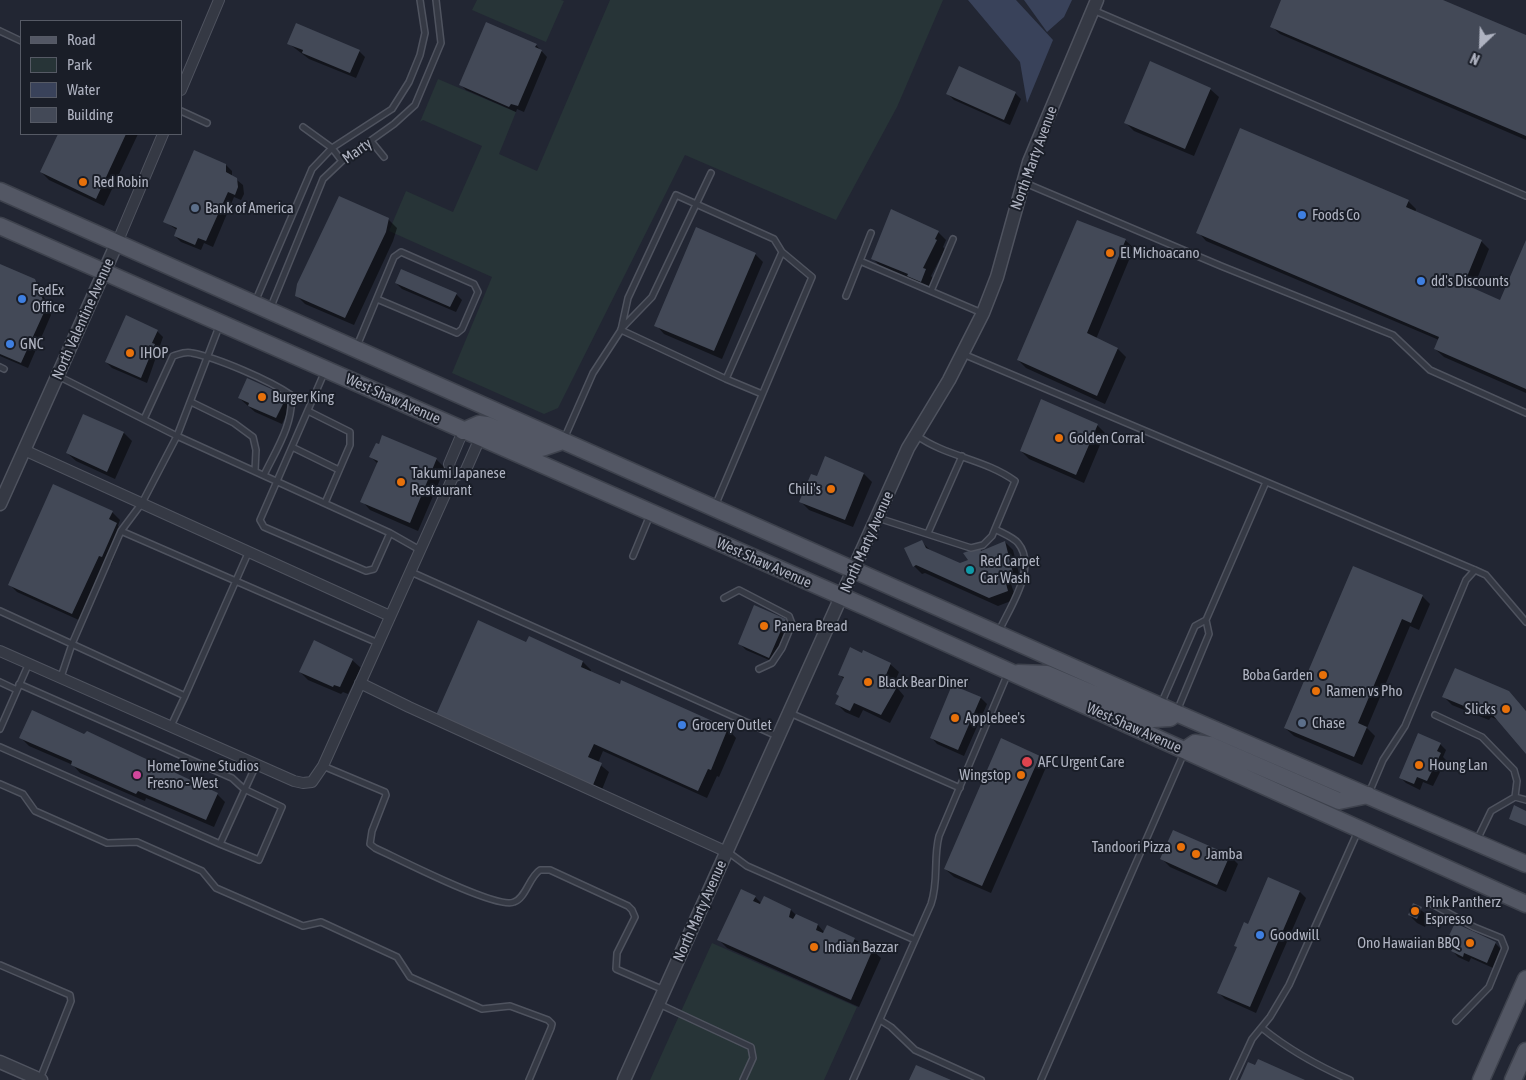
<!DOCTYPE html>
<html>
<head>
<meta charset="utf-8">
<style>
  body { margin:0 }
  #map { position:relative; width:1526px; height:1080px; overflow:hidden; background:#222633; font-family:"Asap Condensed",sans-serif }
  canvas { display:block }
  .legend { position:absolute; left:20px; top:20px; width:162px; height:115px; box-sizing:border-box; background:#1a1e28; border:1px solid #565a65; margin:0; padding:6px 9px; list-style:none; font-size:15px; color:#afb3c1 }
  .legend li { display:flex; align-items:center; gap:10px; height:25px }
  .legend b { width:25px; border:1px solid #565a65 }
  .north { position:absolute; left:1456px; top:20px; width:50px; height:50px; -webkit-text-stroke:4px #1a1e28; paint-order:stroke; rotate:204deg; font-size:14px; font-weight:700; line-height:20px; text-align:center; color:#afb3c1 }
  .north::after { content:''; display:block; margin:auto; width:18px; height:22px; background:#afb3c1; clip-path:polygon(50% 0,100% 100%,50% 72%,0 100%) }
</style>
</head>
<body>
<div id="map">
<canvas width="1526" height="1080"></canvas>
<ul class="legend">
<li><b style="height:6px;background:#535764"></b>Road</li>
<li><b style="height:14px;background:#273437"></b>Park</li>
<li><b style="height:14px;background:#39425a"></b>Water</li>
<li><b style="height:14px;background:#434957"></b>Building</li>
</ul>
<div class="north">N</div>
</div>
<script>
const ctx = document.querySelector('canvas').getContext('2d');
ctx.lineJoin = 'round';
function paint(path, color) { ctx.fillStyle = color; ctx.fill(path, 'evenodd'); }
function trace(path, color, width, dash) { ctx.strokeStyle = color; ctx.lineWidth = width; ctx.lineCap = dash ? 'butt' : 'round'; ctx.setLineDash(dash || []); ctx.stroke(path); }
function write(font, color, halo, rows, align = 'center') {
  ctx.font = font + ' "Asap Condensed",sans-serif'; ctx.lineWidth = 4; ctx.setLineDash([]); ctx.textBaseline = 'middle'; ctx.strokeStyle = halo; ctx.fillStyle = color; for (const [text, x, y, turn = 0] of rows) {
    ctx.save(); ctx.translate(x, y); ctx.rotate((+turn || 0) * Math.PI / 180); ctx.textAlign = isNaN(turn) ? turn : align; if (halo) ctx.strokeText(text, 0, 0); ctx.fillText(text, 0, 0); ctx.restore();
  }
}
const green = new Path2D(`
  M477,0h84l3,1 -18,41 -74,-32z
  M610,0h333l-46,107 -61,113 -151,-65 -127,253 -14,6 -92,-41 40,-96 -103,-46 17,-40 47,21 29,-66 -59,-26 -3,2 18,-43 78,33 -17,42 38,17z
  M712,943l145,64 -33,73h-174z`);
const water = new Path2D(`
  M968,0h48l37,40 -26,63 -7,-41z
  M1024,0h48l-8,17 -17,15z`);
const shadow = new Path2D(`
  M1283,0h157l86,37v103l-246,-106 -9,-8z
  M288,43l71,8 6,6 -9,21 -47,-19z
  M536,45l11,12 -23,55 -7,-3 -1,3 -50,-22 -6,-6z
  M1210,89l9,8 -25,59 -60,-25 -9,-9z
  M1015,93l6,6 -11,26 -56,-25 -6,-6z
  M59,134h79l-34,72 -55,-26 -8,-8z
  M226,165l6,6v5l11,9 1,9 -3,6 -7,-3 -21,50 -9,-4 -3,7 -20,-8 -6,-6 2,-6 -13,-9z
  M1408,201l8,8 -1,4 66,28 8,8 -16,40 28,12 25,-58v150l-82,-36 -9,-8 4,-9 -233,-99 -8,-9z
  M388,219l9,9 -4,13 -39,84 -49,-21 -8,-8z
  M938,232l8,8 -3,7 2,2 -14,27 2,2 -4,11 -49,-23 -8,-8z
  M1125,240l9,8 -38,91 22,10 8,8 -21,47 -79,-36 -8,-8z
  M755,254l8,8 -41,97 -58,-25 -8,-9z
  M0,265l34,16 6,6 11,28 -23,53 -28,-12z
  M396,283l60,11 6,6 -6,12 -54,-23z
  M157,331l6,6 -16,46 -35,-15 -6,-6z
  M286,397l6,6 -10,21 -27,-12 -16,-14z
  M84,415l40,18 8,8 -17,38 -39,-18 -9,-8z
  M1097,425l8,8 -21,50 -55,-24 -8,-8z
  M383,437l53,22 9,9 -27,63 -48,-21 -8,-9 16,-37 -7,-7z
  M864,474l8,8 -19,45 -44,-17 -8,-8z
  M112,512l8,8 -2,6 6,7 -13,32 -4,-2 -26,58 -64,-29 -8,-8z
  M922,542l8,8 30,14 10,-4 10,-11 3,3 22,-10 8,8 8,31 -10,3 5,15 -18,7 -73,-33 -3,1 -8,-8z
  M1422,596l8,8 -11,26 -9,-4 -43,102 8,8 -13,29 -68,-29 -9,-8z
  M786,620l6,6 -16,37 -30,-13 -6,-6z
  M526,644l57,18 8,8 -1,3 30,13 2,-4 106,47 8,9 -17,39 -2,-1 -10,22 -104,-47 -5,12 11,9 -8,20 -155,-69z
  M352,660l9,8 -13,26 -5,-2 -2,2 -33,-14 -8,-8z
  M890,664l9,8 -5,12 10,12 -14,27 -27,-13 -4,8 -14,-6 -8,-8 7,-25 -5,-5z
  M953,686l28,12 6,6 -23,52 -27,-12 -6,-7z
  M1508,692l18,19v39l-26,-29 -9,-4 -2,3 -37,-15 -8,-8z
  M87,732l130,62 8,8 -11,25 -68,-29 -1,3 -65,-28 -7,-8 -44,-19 -8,-8 64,-3z
  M1440,744l6,6 -3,7 3,3 -13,26 -10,-4 -3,8 -14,-7 -6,-6z
  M1039,757l8,8 -56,128 -37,-16 -9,-8z
  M1174,831l56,25 8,8 -12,28 -56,-25 -8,-8z
  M1269,879l31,13 6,6 -50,115 -31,-14 -6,-6z
  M755,897l7,7 29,6 5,5 22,10 6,7 30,7 18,11 9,8 -22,49 -132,-59 -8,-8z
  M1414,905l16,12 -5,10 -8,-4 -8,-8z
  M1495,943l6,6 -8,19 -22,-10 -2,4 -11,-5 -12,-13z`);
const building = new Path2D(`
  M1281,0h162l83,35v101l-256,-109z
  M486,22l51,22 -2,3 7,3 -24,56 -7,-2 -2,3 -50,-22z
  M296,23l64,27 -10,23 -48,-20 1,-3 -16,-6z
  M1150,61l61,27 -26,61 -61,-26z
  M959,66l57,26 -12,28 -58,-26z
  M1240,128l169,72 -3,7 76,33 -18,44 36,16 26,-60v149l-92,-40 5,-12 -243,-104z
  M58,134h68l-30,65 -56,-27z
  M194,150l32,14v8l11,6 1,9 -3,8 -7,-3 -22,49 -8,-3 -3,7 -21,-9 3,-8 -14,-6z
  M339,196l50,22 -3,14 -41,86 -50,-22 2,-12z
  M891,209l48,22 -4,8 2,1 -14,28 3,1 -5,13 -14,-6 1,-2 -37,-15z
  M1077,220l49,19 -39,94 31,15 -21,48 -80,-36z
  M696,227l60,26 -42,98 -60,-25z
  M0,264l35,15 11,29 -25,55 -21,-9z
  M401,269l56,24 -7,14 -55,-24z
  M126,315l32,15 -6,13 3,1 -14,34 -36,-16z
  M247,378l40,18 -11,22 -28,-12 1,-3 -11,-5z
  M1041,399l57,25 -22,51 -56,-24z
  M83,414l41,18 -17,40 -41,-19z
  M382,435l55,23 -27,65 -50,-21 18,-41 -9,-4 7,-14 3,1z
  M825,456l39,17 -19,47 -46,-18 12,-28 6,2z
  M53,484l60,27 -4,8 8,4 -15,34 -3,-1 -27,58 -64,-29z
  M922,540l4,8 34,15 8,-3 -5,-7 17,-6 1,4 24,-10 8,32 -9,3 4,15 -19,7 -73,-33 -3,2 -9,-19z
  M1353,566l70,29 -12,28 -9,-4 -44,104 9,4 -13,30 -70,-29z
  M754,605l32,14 -17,39 -31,-14z
  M478,620l48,22 3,-6 54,25 -2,6 39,17 1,-4 107,48 -17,42 -3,-1 -10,22 -104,-47 -6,13 14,6 -9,22 -157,-70z
  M314,640l39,19 -13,28 -6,-2 -1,2 -34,-15z
  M850,647l12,6 1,-3 28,13 -5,12 11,12 -16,28 -27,-12 -4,8 -15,-7 4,-8 -3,-2 8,-17 -6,-2z
  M1455,668l54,23 17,20v43l-34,-40 -10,-4 -1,3 -39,-16z
  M952,685l29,12 -23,53 -28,-12z
  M32,710l52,24 3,-3 131,62 -12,27 -68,-29 -2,3 -65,-29 1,-4 -53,-23z
  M1418,733l23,10 -4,8 4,2 -14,28 -10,-4 -3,7 -15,-6z
  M1001,738l39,18 -58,130 -38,-17z
  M1514,805l12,6v15l-17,-7z
  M1173,830l57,25 -13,30 -57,-26z
  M1268,877l32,14 -50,116 -33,-14 20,-46 -3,-1 10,-24 4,2z
  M741,889l15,7 -3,5 7,3 4,-8 27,13 -2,8 4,2 3,-5 22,10 -2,6 7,3 4,-8 28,13 -3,7 4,2 2,-5 15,7 -22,51 -134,-60z
  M1413,903l9,4 -5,12 -9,-4z
  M1455,923l41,19 -9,21 -23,-10 -1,4 -12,-6 2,-3 -8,-4z
  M1258,1059l47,21h-65l8,-18 7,3z
  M916,1065l35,15h-42z`);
const service = new Path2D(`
  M1093,10l433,186
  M0,31l21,10
  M181,111l26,12
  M303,127l29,21 10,13
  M371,141l13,16
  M1025,183l196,83 172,69 37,35 96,43
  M860,261l122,52
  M931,291l22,-52
  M846,296l25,-63
  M255,302l57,-133 20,-21 60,-39 17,-27 11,-27 5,-22 -5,-33
  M270,309l53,-130 19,-18 52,-37 21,-19 26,-62 -5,-43
  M621,329l31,-32 59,-124
  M621,330l7,-32 48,-103 98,44 8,13
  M357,346l37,-89 7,-5 73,32 4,8 -16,37 -5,4 -80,-34
  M963,354l512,216 11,5 40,47
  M0,367l4,2
  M325,371l-65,149 4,7 102,44 8,-2 16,-36
  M58,376l119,60 213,97 30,17
  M726,379l36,15
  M191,402l43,21 19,14 3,13 -1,21
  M308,411l42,21v13l-25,58
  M144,419l29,-63c7,-2 12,-5 19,-3 26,5 77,27 99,42 3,28 -15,55 -27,80
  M564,439l29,-66 28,-43 105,49 56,-127 30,25 -97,229
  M292,447l47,23
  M878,518l93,30 12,-3 9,-9 23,-55c-30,-22 -69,-24 -99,-46
  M995,529c7,4 18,8 23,14 20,24 -8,64 -19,88
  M121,531l257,112
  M928,533l34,-77
  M633,556l17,-41
  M411,572l366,164
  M724,598l15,-8 50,26 3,8 -10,24 -10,15 -13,6
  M0,611l185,85 64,-145
  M1206,620l60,-138
  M61,677l11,-33 49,-113 21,-28 35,-67 43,-112
  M0,682l17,8
  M19,684l213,94 12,11 38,18 -23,53 -39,-16 36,-79
  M1161,704l34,-78 11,-6 3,14 -32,77
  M790,713l170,75
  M1435,715l47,22 32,33 3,11 -2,16
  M171,726l14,-30
  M0,729l29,-66
  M0,747l220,97
  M323,766l62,26 1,3 -14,36 -2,13 5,4c22,10 122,62 139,54 12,-4 15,-25 26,-32h10l78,36 4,4 3,7 -18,36 -1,16 48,21
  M0,784l23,10 12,17 72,32 30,-1 65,29 14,17 87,38 18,-4 76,35 13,20 72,32 28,-3 38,14 4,4 -1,4 -22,52
  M1369,793l14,-33 22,-34 61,-146 9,-10
  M1477,840l14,-29 24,-14 11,3
  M728,852l19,14 168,74
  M1432,904l42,23 27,11 4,10 -16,39 -33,34
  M0,965l70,30 1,6 -31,78
  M659,1004l92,43 2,11 -10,22
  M880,1020l11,7 24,23 66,30
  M1262,1028c27,22 56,38 88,52
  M853,1080l78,-176c8,-23 2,-45 8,-68l69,-163
  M1041,1080l143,-327
  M1233,1080l19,-41 18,-22 19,-32 69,-154`);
const minor = new Path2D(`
  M181,90l38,-90
  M117,243l46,-109
  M24,450l366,166
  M453,477l12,-5 15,-34
  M0,651l294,130 9,2 9,-1 11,-16 130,-289 -4,-13 14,-33
  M360,683l49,24 318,145`);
const tertiary = new Path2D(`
  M0,504l117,-261
  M0,1062l41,18
  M624,1080l284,-632 41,-68 34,-67 14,-36 32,-115 68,-162`);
const primary = new Path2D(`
  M0,191l1176,522 350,151
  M0,226l866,381 660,297
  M463,431l16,-7 8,1 55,23 21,-7
  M1018,673l29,1 106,45 17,-1 6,-5
  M1185,750l10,-7 15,2 129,56 29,-6
  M1481,1080l45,-101
  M1513,1080l13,-29`);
const markers = [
  [83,182,5,"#e8710a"],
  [195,208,5,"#5c6f8a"],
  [1302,215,5,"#3f7fe0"],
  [1110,253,5,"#e8710a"],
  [1421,281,5,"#3f7fe0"],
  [22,299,5,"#3f7fe0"],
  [10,344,5,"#3f7fe0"],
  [130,353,5,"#e8710a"],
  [262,397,5,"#e8710a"],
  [1059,438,5,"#e8710a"],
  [401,482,5,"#e8710a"],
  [831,489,5,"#e8710a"],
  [970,570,5,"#0f9aa8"],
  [764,626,5,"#e8710a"],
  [1323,675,5,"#e8710a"],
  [868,682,5,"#e8710a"],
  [1316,691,5,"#e8710a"],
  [1506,709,5,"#e8710a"],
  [955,718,5,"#e8710a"],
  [1302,723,5,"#5c6f8a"],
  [682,725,5,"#3f7fe0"],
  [1027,762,6,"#e0444e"],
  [1419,765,5,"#e8710a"],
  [137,775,5,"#d1479c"],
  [1021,775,5,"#e8710a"],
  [1181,847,5,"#e8710a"],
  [1196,854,5,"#e8710a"],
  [1415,911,5,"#e8710a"],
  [1260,935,5,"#3f7fe0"],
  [1470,943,5,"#e8710a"],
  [814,947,5,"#e8710a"]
];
const streetNames = [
  ["Marty",357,151,-35],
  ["North Marty Avenue",1034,158,-70],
  ["North Valentine Avenue",83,319,-66],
  ["West Shaw Avenue",393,399,24],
  ["North Marty Avenue",867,542,-66],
  ["West Shaw Avenue",764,563,24],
  ["West Shaw Avenue",1134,728,24],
  ["North Marty Avenue",700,911,-66]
];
const poiNames = [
  ["Red Robin",93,182],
  ["Bank of America",205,208],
  ["Foods Co",1312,215],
  ["El Michoacano",1120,253],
  ["dd's Discounts",1431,281],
  ["FedEx",32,290],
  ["Office",32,307],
  ["GNC",20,344],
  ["IHOP",140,353],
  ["Burger King",272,397],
  ["Golden Corral",1069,438],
  ["Takumi Japanese",411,473],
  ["Restaurant",411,490],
  ["Chili's",821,489,"right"],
  ["Red Carpet",980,561],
  ["Car Wash",980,578],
  ["Panera Bread",774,626],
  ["Boba Garden",1313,675,"right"],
  ["Black Bear Diner",878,682],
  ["Ramen vs Pho",1326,691],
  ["Slicks",1496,709,"right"],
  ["Applebee's",965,718],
  ["Chase",1312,723],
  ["Grocery Outlet",692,725],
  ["AFC Urgent Care",1038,762],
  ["Houng Lan",1429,765],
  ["HomeTowne Studios",147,766],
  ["Fresno - West",147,783],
  ["Wingstop",1011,775,"right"],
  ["Tandoori Pizza",1171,847,"right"],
  ["Jamba",1206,854],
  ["Pink Pantherz",1425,902],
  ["Espresso",1425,919],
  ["Goodwill",1270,935],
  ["Ono Hawaiian BBQ",1460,943,"right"],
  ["Indian Bazzar",824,947]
];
paint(green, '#273437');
paint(water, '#39425a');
paint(shadow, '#0007');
paint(building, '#434957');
trace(service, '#4f535f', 8);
trace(minor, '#4f535f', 12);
trace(tertiary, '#4f535f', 15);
trace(primary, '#3e424d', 19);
trace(service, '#353944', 5);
trace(minor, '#353944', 10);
trace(tertiary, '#353944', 12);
trace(primary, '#535764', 16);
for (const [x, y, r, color] of markers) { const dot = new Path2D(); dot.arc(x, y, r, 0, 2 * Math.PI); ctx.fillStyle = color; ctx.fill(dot); trace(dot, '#1a1e28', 2); }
write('15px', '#afb3c1', '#1a1e28', streetNames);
write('15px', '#afb3c1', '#1a1e28', poiNames, 'left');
</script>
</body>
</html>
